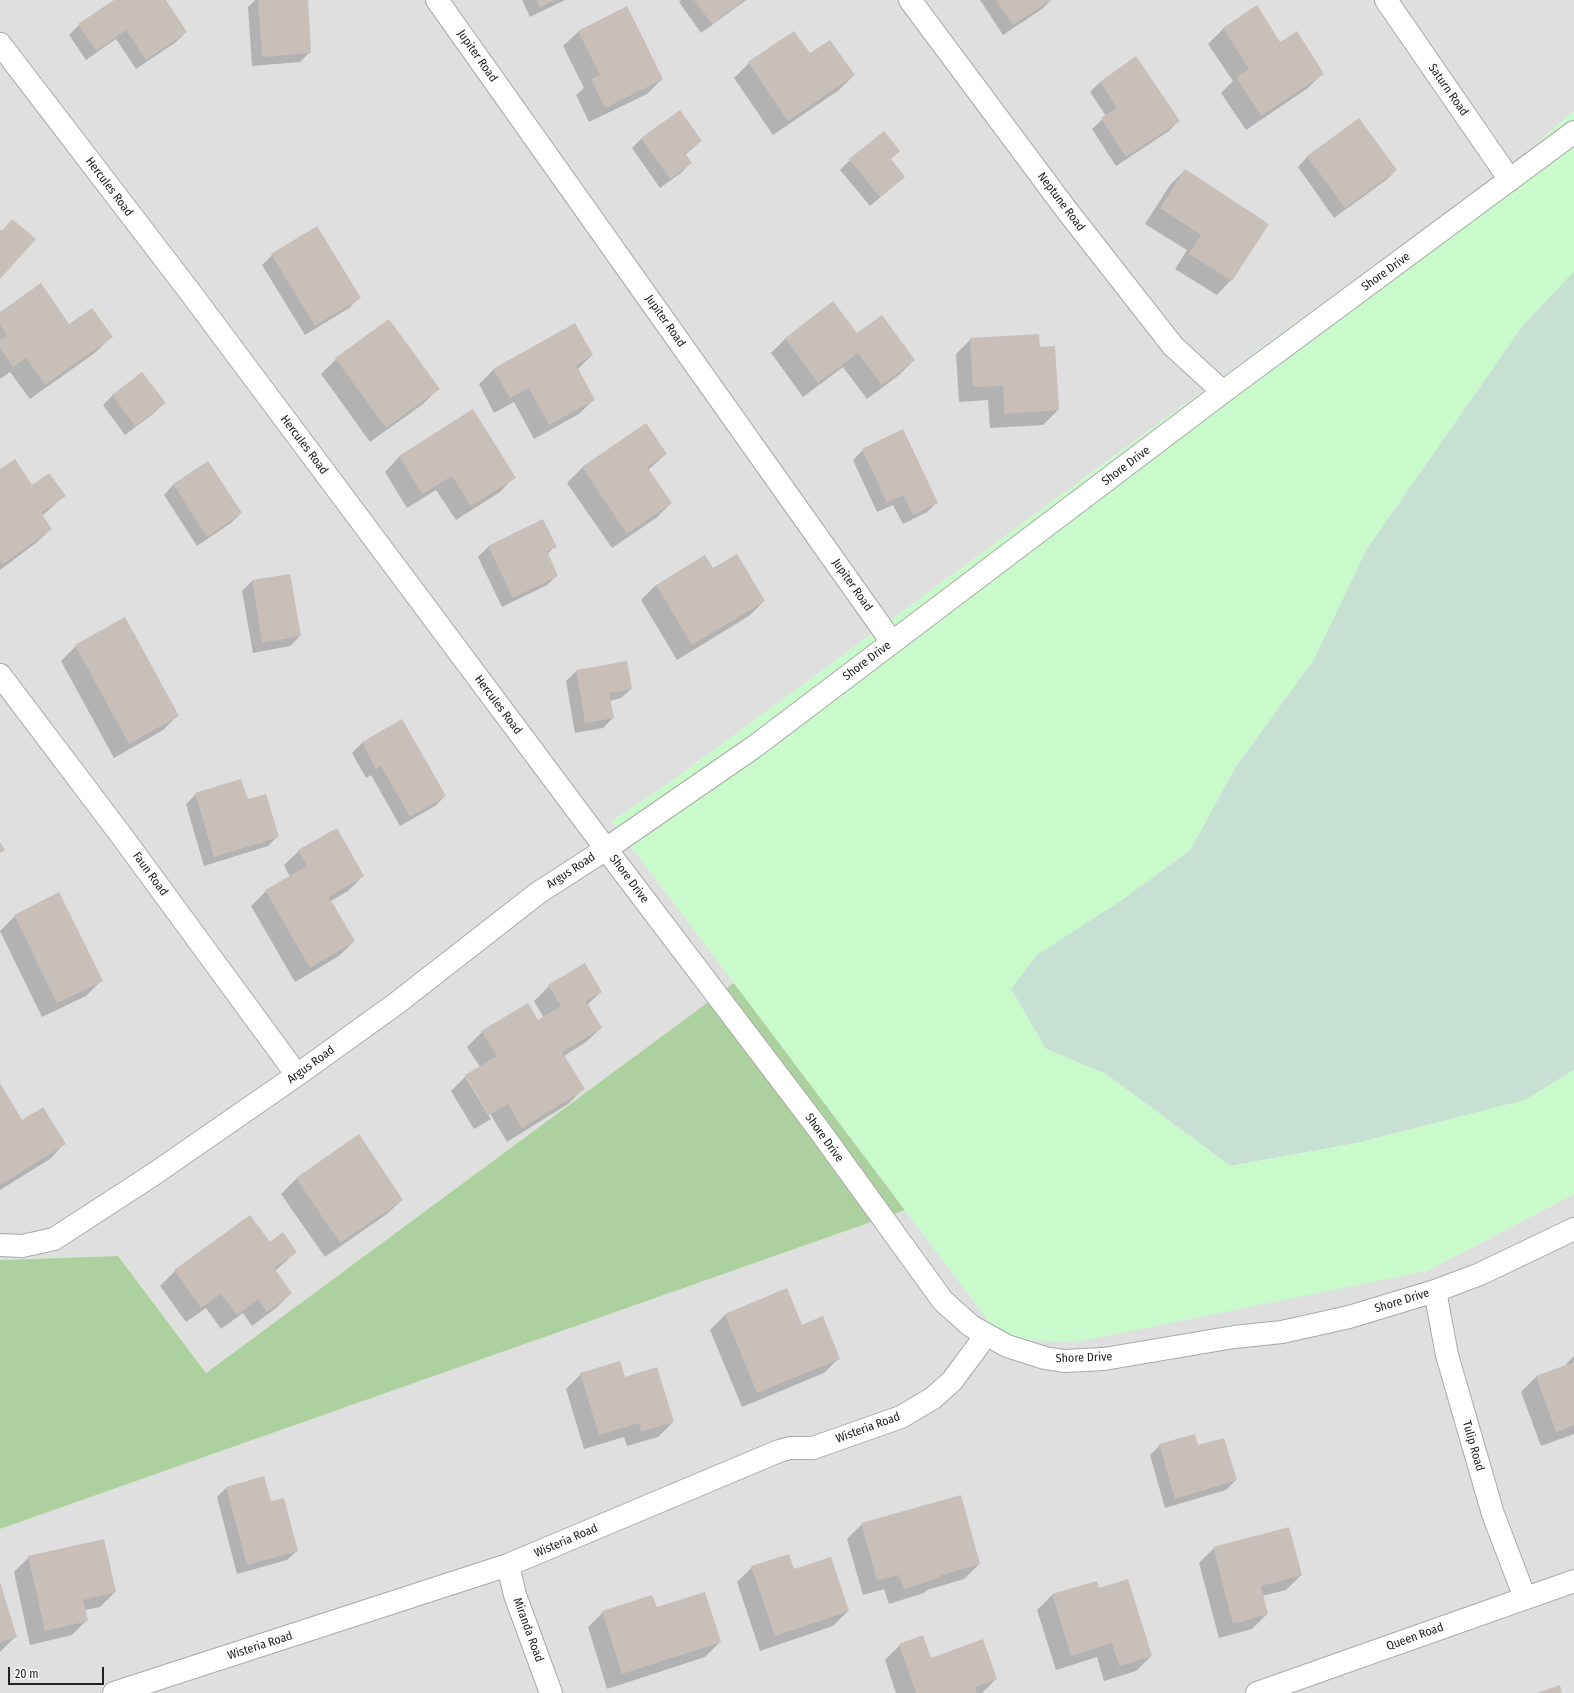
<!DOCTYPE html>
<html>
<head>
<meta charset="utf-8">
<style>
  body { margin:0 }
  #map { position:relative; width:1574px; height:1693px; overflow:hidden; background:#f2efe9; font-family:"Fira Sans Condensed",sans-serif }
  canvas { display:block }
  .scale { position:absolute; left:8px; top:1667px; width:96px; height:18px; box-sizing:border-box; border:2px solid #222; border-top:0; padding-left:5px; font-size:12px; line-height:14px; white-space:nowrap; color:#222; -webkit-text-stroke:3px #fff; paint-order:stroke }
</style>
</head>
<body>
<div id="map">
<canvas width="1574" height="1693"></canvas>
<div class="scale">20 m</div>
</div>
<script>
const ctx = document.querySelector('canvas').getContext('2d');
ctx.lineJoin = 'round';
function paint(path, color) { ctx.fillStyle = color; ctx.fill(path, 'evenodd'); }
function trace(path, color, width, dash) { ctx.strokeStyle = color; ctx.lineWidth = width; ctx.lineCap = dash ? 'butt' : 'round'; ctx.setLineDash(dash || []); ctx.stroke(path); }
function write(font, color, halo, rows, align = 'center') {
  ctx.font = font + ' "Fira Sans Condensed",sans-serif'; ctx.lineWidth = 4; ctx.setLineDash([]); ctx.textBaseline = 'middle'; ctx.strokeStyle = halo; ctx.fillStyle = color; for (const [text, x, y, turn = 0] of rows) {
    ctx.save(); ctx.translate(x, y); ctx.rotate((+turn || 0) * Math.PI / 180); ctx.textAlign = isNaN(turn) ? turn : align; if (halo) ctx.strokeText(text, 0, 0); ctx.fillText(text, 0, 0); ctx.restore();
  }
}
const residential = new Path2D(`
  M0,0h1574v111l-54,47 -858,630 -50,33 122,162 -528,390 -88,-117 -118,4z
  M1574,1194v499h-1574v-164l905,-319 97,129 425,-68z`);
const forest = new Path2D(`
  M734,983l171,227 -905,319v-269l118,-4 88,117z`);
const wetland = new Path2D(`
  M1574,271v799l-49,30 -168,43 -127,23 -124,-92 -60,-25 -35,-60 25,-34 87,-56 67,-49 45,-82 79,-109 52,-109 157,-225z`);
const park = new Path2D(`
  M1574,111v160l-51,54 -157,225 -52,109 -79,109 -45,82 -67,49 -86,56 -26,34 35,60 60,25 124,92 127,-23 168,-43 49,-30v124l-147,77 -350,71 -75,-3 -390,-518 50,-33 858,-630z`);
const shadow = new Path2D(`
  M116,0h49l21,32 -10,10 -40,27 -20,-30 -30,21 -17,-25 10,-10z
  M255,0h52l3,52 -10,10 -48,4 -4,-59z
  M522,0h43l-35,17z
  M681,0h65l-45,33 -22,-31z
  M980,0h71l-9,9 -39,26z
  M1256,7l24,36 43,30 -15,15 -62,42 -25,-37 12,-12 -25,-37 15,-15z
  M578,32l84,47 -15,15 -58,28 -13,-27 8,-7 -21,-42z
  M810,55l44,20 -15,15 -66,45 -39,-57 15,-15z
  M1136,58l42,63 -9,10 -53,35 -24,-37 14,-13 -16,-24 10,-10z
  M1358,119l38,51 -10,10 -52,38 -36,-51 9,-10z
  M642,138l59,3 -16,14 5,8 -9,10 -21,15 -28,-40z
  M890,159l14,18 -34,29 -30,-36 10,-10z
  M1185,170l46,110 -14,15 -42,-26 12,-19 -42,-26 25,-39z
  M272,255l87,43 -10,10 -44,27 -43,-70z
  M0,313l69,13 42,11 -15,15 -66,47 -20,-27 -10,7z
  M857,335l57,25 -15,15 -32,24 -24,-32 -40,30 -32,-44 15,-15z
  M971,339l68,9 19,62 -15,15 -53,3 -2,-28 -29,2 -3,-48z
  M592,355l-15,15 17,29 -15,15 -45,25 -20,-37 -20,11 -15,-29 15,-15z
  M336,359l102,30 -15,15 -53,38 -49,-68z
  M113,395l51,8 -10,10 -29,22 -22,-30z
  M473,411l41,66 -14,15 -44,28 -20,-30 -29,18 -22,-36 14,-15z
  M646,425l20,29 -18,16 23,33 -15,15 -44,30 -45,-65 15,-15z
  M863,450l74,52 -10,10 -24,12 -10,-19 -16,7 -24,-52z
  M208,462l33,51 -10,10 -34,23 -33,-51 9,-10z
  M0,470l32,16 32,10 -22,20 9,13 -15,14 -36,27z
  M543,520l12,26 -8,9 10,20 -10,10 -45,22 -24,-50 10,-10z
  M713,570l51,31 -15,15 -72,44 -36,-60 15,-15z
  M252,581l48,55 -10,10 -37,7 -11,-62z
  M125,619l53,96 -15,15 -49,28 -53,-97 15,-15z
  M627,662l4,27 -10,9 -11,3 3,17 -10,10 -28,5 -9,-52 10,-10z
  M401,721l44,75 -10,10 -35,20 -29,-51 -5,3 -14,-25 10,-10z
  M196,794l51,6 31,36 -10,10 -64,20 -18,-62z
  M299,851l64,25 -15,15 -17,10 23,40 -15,15 -44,26 -44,-76 15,-15 24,-14 -6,-12z
  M15,916l86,65 -15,15 -44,21 -42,-86z
  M549,986l52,6 -14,13 14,23 -15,14 -22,14 19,33 -15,15 -61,38 -38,-64h-3l25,41 -17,10 -23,-38 15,-15 14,-9 -13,-20 15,-15 56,-10 6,-4 -10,-17z
  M0,1085l22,36 42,23 -14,15 -50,31z
  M359,1136l43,64 -15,14 -62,43 -44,-63 15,-15z
  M269,1243l27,9 -21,19 16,22 -15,15 -24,18 -9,-13 -22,16 -15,-21 -20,14 -26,-36 15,-15z
  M786,1290l15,36 38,32 -15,15 -82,34 -32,-77 15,-15z
  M1574,1356v78l-33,12 -20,-54 15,-15 31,-11 -1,-2z
  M581,1374l43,4 49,44 -15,15 -31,9 -3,-9 -40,12 -18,-60z
  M1160,1445l37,1 39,34 -10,10 -61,18 -15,-53z
  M227,1487l43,15 27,49 -10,9 -50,14 -20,-77z
  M862,1524l117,40 -15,15 -37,11 -3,3 -35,11 -5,-15 -21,6 -16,-56z
  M1214,1548l87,27 -15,15 -24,6 5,18 -15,15 -33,9 -20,-75z
  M29,1557l86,35 -15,15 -15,3 2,10 -15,15 -42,10 -16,-73z
  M752,1567l41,4 55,40 -15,15 -73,25 -23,-69z
  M0,1584l16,52 -16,16z
  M1098,1589l53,67 -15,15 -32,10 -7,-24 -41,13 -19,-60 15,-15z
  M656,1609l64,33 -15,15 -98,32 -19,-62 15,-15z
  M900,1645l31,14 65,20 -14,14h-86l-11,-33z`);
const building = new Path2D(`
  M114,0h52l21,32 -41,28 -20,-30 -30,21 -18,-27z
  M258,0h50l3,53 -49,4z
  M536,0h19l-15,7z
  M694,0h50l-32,24z
  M996,0h55l-38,25z
  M1257,5l23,37 17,-11 27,43 -63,42 -25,-39 13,-8 -26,-41z
  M627,6l36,73 -58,29 -14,-29 9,-4 -22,-44z
  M794,31l16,22 20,-13 25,35 -67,46 -40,-59z
  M1136,56l44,65 -54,36 -25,-39 16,-10 -17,-26z
  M680,110l22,31 -17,12 7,10 -22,16 -29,-41z
  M1359,118l38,52 -52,38 -38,-52z
  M884,131l16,20 -9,8 14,18 -25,20 -31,-38z
  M1185,169l84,55 -37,57 -43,-27 12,-19 -41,-27z
  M12,219l24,20 -36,40v-50l2,2z
  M317,226l44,72 -46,28 -44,-72z
  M41,283l28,41 23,-16 21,29 -68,48 -19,-27 -13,9 -13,-19v-8l7,-5 -7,-10v-13z
  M833,301l24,32 25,-18 33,45 -33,25 -24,-32 -40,30 -33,-45z
  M389,319l51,70 -54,39 -51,-70z
  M575,323l18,32 -17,10 19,35 -46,25 -20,-37 -19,10 -17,-29z
  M1039,334l1,13 15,-1 4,64 -55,4 -1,-28 -30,1 -3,-49z
  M142,372l24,31 -31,23 -23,-31z
  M473,409l43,69 -45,28 -19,-30 -30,18 -23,-38z
  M646,423l21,31 -20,13 25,36 -45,31 -45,-67z
  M903,429l35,74 -25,12 -10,-20 -16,8 -25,-54z
  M15,459l17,26 17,-12 17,23 -25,17 11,16 -49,35 -3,-4v-91z
  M208,461l34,52 -35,24 -34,-53z
  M543,519l14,28 -10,4 11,25 -45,22 -25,-52z
  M737,554l28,47 -73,44 -36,-60 49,-30 8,13z
  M290,574l11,62 -39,7 -10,-63z
  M125,617l54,99 -50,28 -54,-99z
  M627,661l5,28 -23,4 5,25 -29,5 -9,-53z
  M402,719l44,77 -36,21 -29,-51 -5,3 -14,-27z
  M241,779l7,20 18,-5 13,43 -65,20 -19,-64z
  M337,828l27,48 -35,21 26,44 -45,27 -45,-78 42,-24 -9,-16z
  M0,842l5,8 -5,3z
  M59,892l44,89 -46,22 -43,-88z
  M585,963l17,29 -16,9 16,27 -40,24 23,37 -63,39 -14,-24 -19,11 -24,-40 32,-19 -16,-25 47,-28 10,17 23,-14 -13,-21z
  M0,1083l22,37 21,-13 23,37 -66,41z
  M359,1134l44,66 -63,43 -44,-65z
  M250,1215l20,27 13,-10 14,20 -23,16 18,25 -25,19 -9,-13 -21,16 -16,-21 -20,14 -27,-38z
  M787,1288l15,37 21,-9 17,43 -83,34 -32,-79z
  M620,1361l5,16 32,-10 17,55 -33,10 -2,-9 -40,12 -19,-62z
  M1574,1362v63l-18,7 -20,-56z
  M1195,1434l3,11 26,-7 13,42 -62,19 -16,-55z
  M264,1476l7,25 13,-3 14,53 -51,14 -21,-78z
  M961,1495l19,69 -41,12 1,2 -36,11 -5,-14 -22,5 -16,-57z
  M1289,1527l13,48 -41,11 7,28 -35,10 -20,-77z
  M104,1539l12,53 -33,8 5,21 -43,10 -17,-75z
  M789,1554l5,15 37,-12 18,54 -74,25 -24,-70z
  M1128,1579l24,77 -33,10 -7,-23 -41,13 -19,-62 45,-13 2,7z
  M0,1582l17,55 -17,5z
  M705,1592l16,50 -99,32 -20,-63 50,-16 5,12z
  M923,1635l8,23 52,-19 14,40 -22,8 2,6h-61l-17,-49z
  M1560,1685l2,8h-25z`);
const minor = new Path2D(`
  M437,0l455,642
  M910,0l158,212 105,134 50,46
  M1386,0l124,180
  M0,44l190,248 416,557 211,278 126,174 28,25 36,20 38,12 19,3 40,-2 130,-22 48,-5 67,-15 86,-26 45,-17 94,-45
  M0,675l121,160 176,240
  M0,1245l22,1 32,-7 100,-65 143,-99 100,-72 141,-110 68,-44 148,-102 469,-355 351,-260
  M1435,1291l12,64 46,159 32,84
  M508,1565l7,30 36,98
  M114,1693l394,-128 271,-114 11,-3h23l88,-31 32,-19 19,-17 26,-35 6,-12
  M1257,1693l317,-112`);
const streetNames = [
  ["Jupiter Road",477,56,55],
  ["Saturn Road",1448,90,55],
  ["Hercules Road",109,187,53],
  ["Neptune Road",1061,202,53],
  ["Shore Drive",1386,272,-36],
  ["Jupiter Road",665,321,55],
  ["Hercules Road",304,445,53],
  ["Shore Drive",1126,466,-37],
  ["Jupiter Road",852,585,55],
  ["Shore Drive",867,661,-37],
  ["Hercules Road",498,705,53],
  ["Argus Road",571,871,-33],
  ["Faun Road",150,874,54],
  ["Shore Drive",629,879,53],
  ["Argus Road",311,1065,-36],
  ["Shore Drive",824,1138,54],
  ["Shore Drive",1402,1301,-17],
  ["Shore Drive",1084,1358,-2],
  ["Wisteria Road",868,1428,-20],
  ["Tulip Road",1473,1446,74],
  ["Wisteria Road",566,1541,-23],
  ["Miranda Road",528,1630,70],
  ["Queen Road",1415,1637,-20],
  ["Wisteria Road",260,1646,-18]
];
paint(residential, '#e0dfdf');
paint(forest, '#add19e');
paint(wetland, '#c6e0d4');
paint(park, '#c8facc');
paint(shadow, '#0003');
paint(building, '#c7bfb8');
trace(minor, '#a9a9a9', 24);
trace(minor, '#fff', 22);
write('12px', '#222', '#fff', streetNames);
</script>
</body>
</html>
